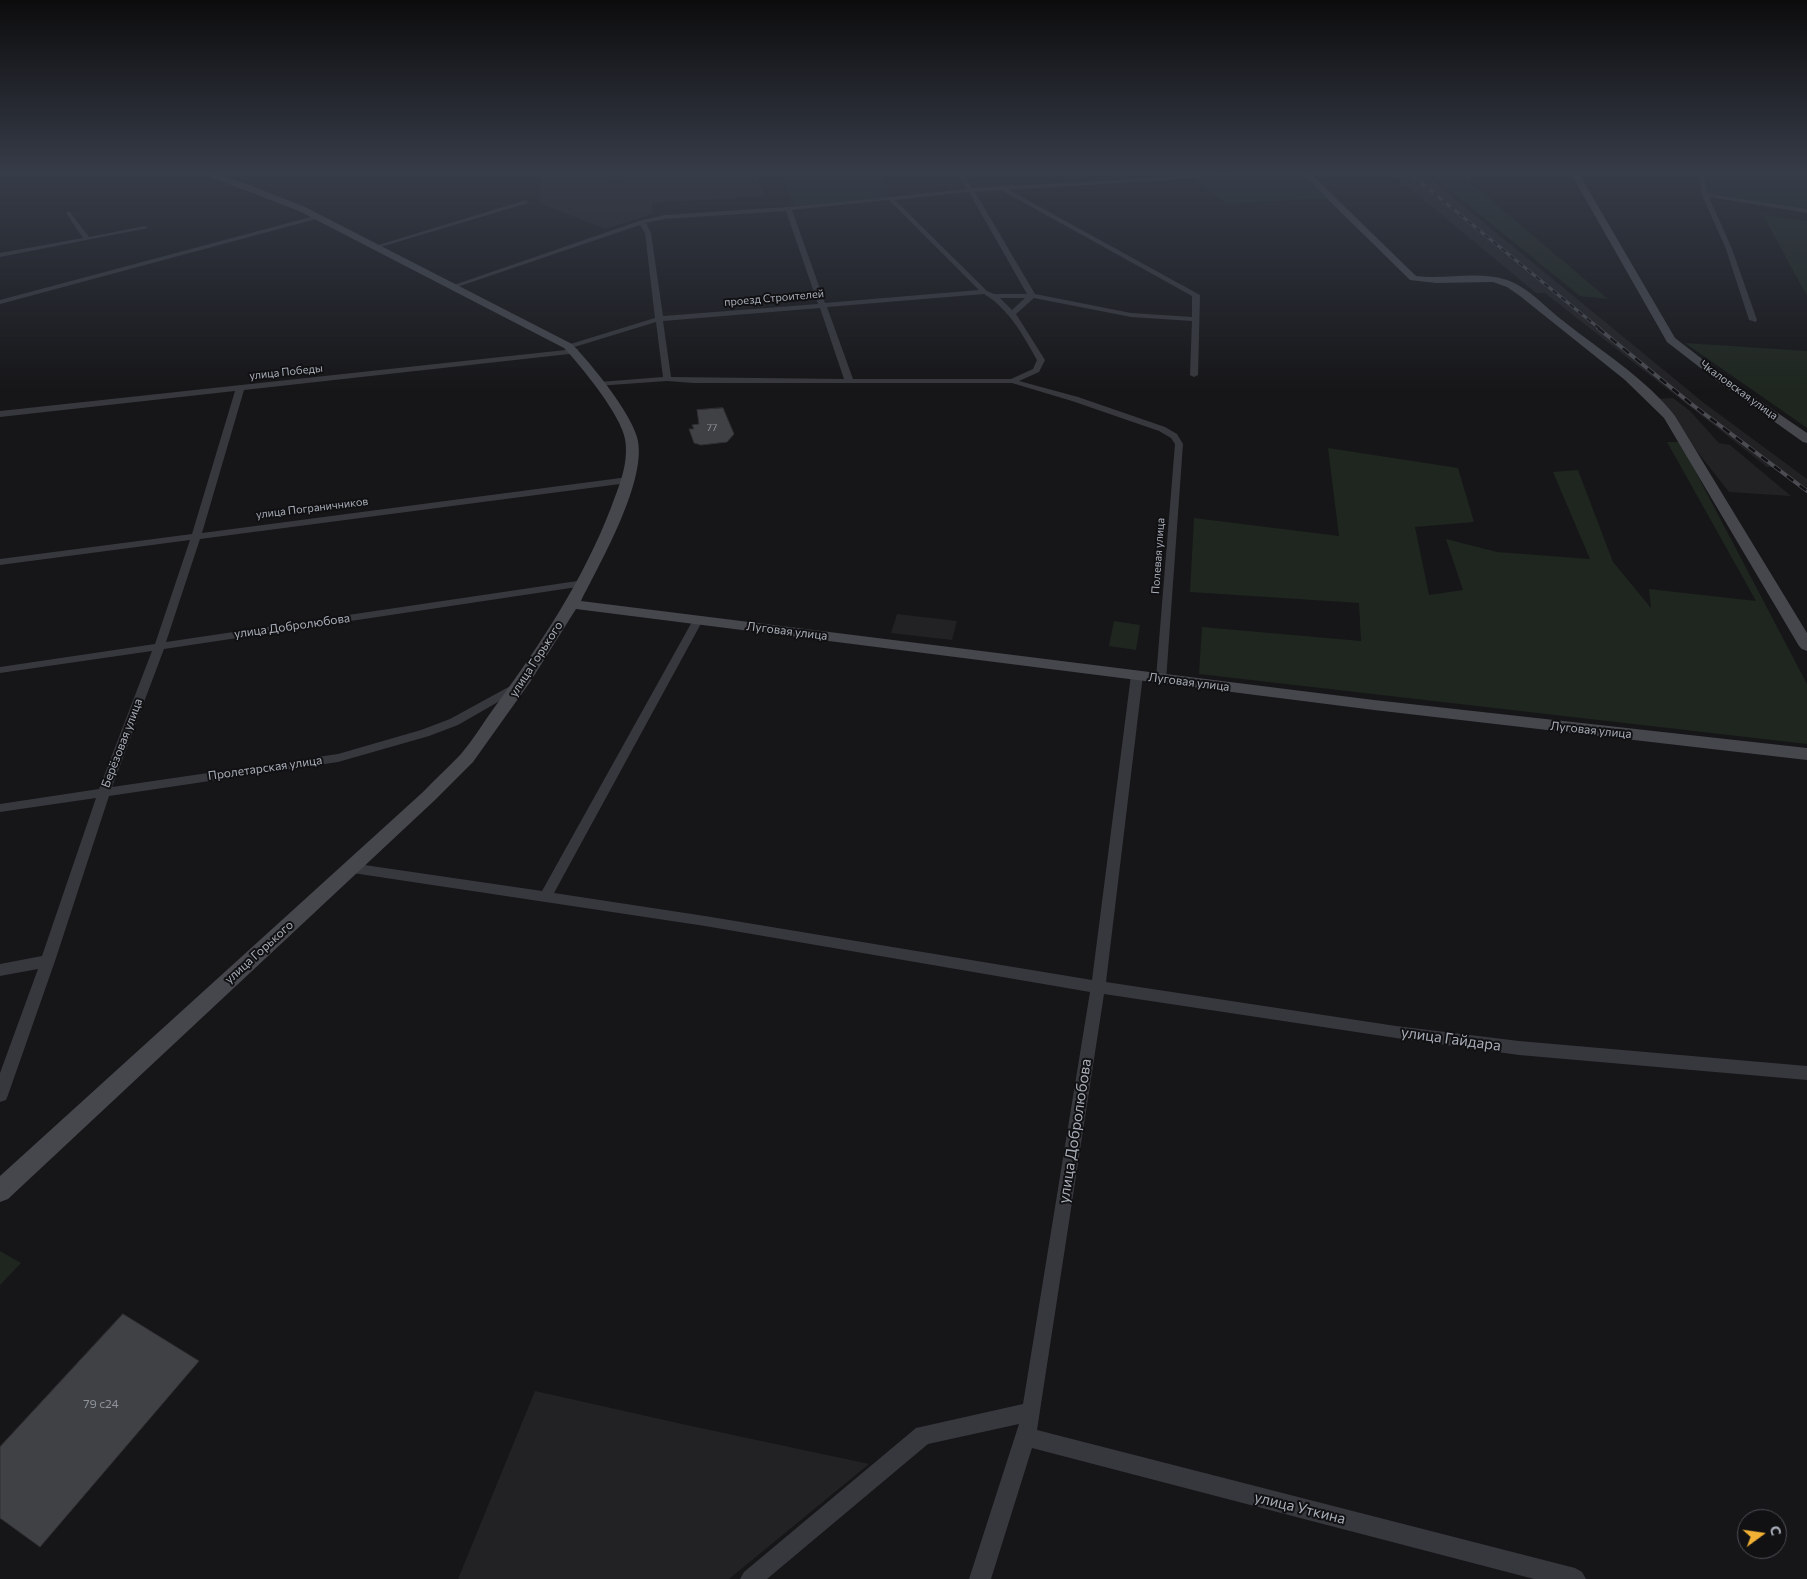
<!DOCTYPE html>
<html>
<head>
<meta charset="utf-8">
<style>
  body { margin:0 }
  #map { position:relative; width:1807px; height:1579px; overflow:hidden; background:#161618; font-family:Commissioner,sans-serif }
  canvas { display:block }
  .north { position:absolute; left:1737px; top:1509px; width:50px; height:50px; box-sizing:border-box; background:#111113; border:1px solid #4d4f55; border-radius:50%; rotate:76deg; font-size:14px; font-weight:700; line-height:20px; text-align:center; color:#a8adb8 }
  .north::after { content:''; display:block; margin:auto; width:18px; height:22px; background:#f2b134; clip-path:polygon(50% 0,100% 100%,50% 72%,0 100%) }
</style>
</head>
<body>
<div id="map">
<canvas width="1807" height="1579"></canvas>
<div class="north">С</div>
</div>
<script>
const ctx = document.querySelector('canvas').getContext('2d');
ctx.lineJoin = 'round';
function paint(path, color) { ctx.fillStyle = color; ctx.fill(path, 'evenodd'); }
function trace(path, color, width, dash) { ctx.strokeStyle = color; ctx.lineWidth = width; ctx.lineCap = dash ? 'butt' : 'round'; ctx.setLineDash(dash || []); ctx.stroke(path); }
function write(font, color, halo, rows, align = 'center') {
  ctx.font = font + ' Commissioner,sans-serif'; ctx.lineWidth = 4; ctx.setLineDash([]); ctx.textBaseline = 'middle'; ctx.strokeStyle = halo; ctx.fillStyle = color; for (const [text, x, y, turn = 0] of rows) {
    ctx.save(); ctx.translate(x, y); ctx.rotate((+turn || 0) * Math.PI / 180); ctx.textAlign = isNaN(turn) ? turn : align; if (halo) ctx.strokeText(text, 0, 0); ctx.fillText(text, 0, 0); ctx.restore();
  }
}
const built = new Path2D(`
  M600,172h155l10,24 -113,7 1,11 -48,15 -66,-26 2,-28z
  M1390,172h32l282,231 103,76v9l-30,-21h-10l-222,-174h-9z
  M1673,398l17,13 29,32 11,2 61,51 -62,-4 -33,-42 -23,-35 -18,-16z
  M897,614l60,7 -5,19 -61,-7z
  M535,1391l147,33 187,40 -140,115h-271z`);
const green = new Path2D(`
  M679,172l1,6 -70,4v-7z
  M779,172h96l14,15 -1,10 -93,9z
  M1427,172h26l14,8 141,119 -28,-3z
  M1706,172l101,1v37l-98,-15z
  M1300,173l26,25 -99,6 -33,-25z
  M1763,215l44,6v75z
  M1685,343l122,8v77z
  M1667,442h13l127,242v60l-608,-70 3,-47 159,14 -2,-38 -169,-11 4,-74 145,18 -11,-88 130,20 16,54 -59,5 14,68 34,-5 -17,-51 51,13 93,7 -37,-87 25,-2 35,92 38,46 -2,-19 107,12z
  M1114,621l26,4 -4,25 -27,-4z
  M0,1251l21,12 -21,22z`);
const building = new Path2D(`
  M723,408l11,26 -7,8 -26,3 -7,-2 -5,-14h5l-2,-4 7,-1 -2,-14z
  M123,1314l76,47 -159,186 -40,-29v-71z`);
const street = new Path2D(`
  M956,172h6l10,16 285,-16h36l-284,18 191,105 -2,80 -4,2 -4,-2 2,-54 -61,-4 -97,-19 -18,16 29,46 -6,12 -20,9 59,16 87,30 12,7 6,10 -17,237h-8l-2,-3 19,-234 -4,-6 -12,-7 -87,-30 -60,-18h-318l-27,-2 -71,5v-4h3l64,-5 -7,-55 -85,26 -7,-2 91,-28 -10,-85 -5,-8 -183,62 -6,-1 191,-66 23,-5 123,-8 179,-18zM1001,190l191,106v21l-61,-4 -96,-19 -60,-102zM969,192l58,102h-33l-7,-3 -92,-91zM889,200l90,90 -154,13 -33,-93zM786,211l32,93 -155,12 -12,-83 -5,-10 19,-4zM984,294c25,15 39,41 53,66l-4,9 -22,10h-158l-26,-72zM1000,298h25l-13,12zM820,308l24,71 -173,-2 -8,-56z
  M1455,172h7l11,7 -5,1z
  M1698,172h6l4,22 99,15v4l-98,-16 23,52 25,71 -1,2 -7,-2 -23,-71 -24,-54z
  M526,200l2,3 -151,45 -5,-1z
  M69,211l20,26 56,-11 3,2 -148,29v-4l83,-15 -17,-25z
  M318,215l2,1v2l-320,86v-4z
  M575,349h3v4l-334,37 -42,143 426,-56 5,3 -5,3 -428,56 -34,103 418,-62 5,3 -5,3 -420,63 -52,138 226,-33 83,-24 29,-11 64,-35h8l2,3 -66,38 -29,11 -91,26 -229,34 -54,165 -47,134 -2,5 -6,2v-29l38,-104 -38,7v-12l42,-8 54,-158 -96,14v-8l99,-15 53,-138 -152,22v-6l155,-23 35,-104 -190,25v-6l192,-25 43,-143 -235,26v-6z
  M698,617l5,3 -149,273 151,23 387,64 39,-305 6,-4 6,4 -37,307 290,44 123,15 288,25v14l-288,-25 -123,-17 -292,-44 -67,436 538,138 7,4 4,7h-52l-502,-131 -41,131h-22l50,-155 -91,20 -161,135h-27l4,-7 172,-144 107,-24 67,-412 -385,-66 -359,-54 -2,-4 2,-4 5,-1 191,28 151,-271z`);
const secondary = new Path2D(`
  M198,172h12l32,10 63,25 267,137c20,21 57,66 65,93 12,41 -37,126 -56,164l793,99 433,48v12l-433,-50 -798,-101 -46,73 -57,80 -38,38 -427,399 -8,3v-26l423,-384c12,-13 26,-25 38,-38 12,-14 22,-31 33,-46 46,-63 90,-129 118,-203 8,-21 17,-43 13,-66 -4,-24 -44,-73 -61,-91l-265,-137z
  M1300,172h9l107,104c30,4 61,-6 91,4 21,7 38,27 55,40 35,28 86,60 113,96l132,217v18l-5,-2 -3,-3 -135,-228 -39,-38 -105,-84 -13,-9 -14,-5 -57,1 -26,-3z
  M1570,172h8l97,166 53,41 79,54v10l-4,-1 -83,-59 -53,-41z`);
const railFar1 = new Path2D(`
  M1408,172l192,157`);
const rail = new Path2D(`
  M1598,328l92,75 117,88`);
const numberNames = [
  ["77",712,428]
];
const farStreetnames = [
  ["проезд Строителей",774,298,-5],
  ["улица Победы",286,372,-6],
  ["Чкаловская улица",1739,390,36],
  ["улица Пограничников",312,508,-7],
  ["Полевая улица",1158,556,-86]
];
const streetNames = [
  ["улица Добролюбова",292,626,-8],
  ["Луговая улица",787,631,7],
  ["улица Горького",536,659,-57],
  ["Луговая улица",1189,682,7],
  ["Луговая улица",1591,730,6],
  ["Берёзовая улица",122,743,-69],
  ["Пролетарская улица",265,768,-8],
  ["улица Горького",259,952,-42]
];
const nearNumbernames = [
  ["79 с24",101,1404]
];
const nearStreetnames = [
  ["улица Гайдара",1451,1039,8],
  ["улица Добролюбова",1075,1131,-81],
  ["улица Уткина",1300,1508,14]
];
paint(built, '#222225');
paint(green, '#1e261f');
paint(building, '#404145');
trace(building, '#303034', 1);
paint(street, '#37383d');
paint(secondary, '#45474d');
trace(railFar1, '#4a4c52', 3);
trace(rail, '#4a4c52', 4);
trace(railFar1, '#111113', 2, [5.5]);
trace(rail, '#111113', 2.5, [8]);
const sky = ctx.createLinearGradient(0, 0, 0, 393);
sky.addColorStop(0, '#0c0c0d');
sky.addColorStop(0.44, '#363c48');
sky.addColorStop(1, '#363c4800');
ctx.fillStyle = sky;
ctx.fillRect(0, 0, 1807, 393);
write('10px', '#8e929b', null, numberNames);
write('11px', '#a8adb8', '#111113', farStreetnames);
write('12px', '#a8adb8', '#111113', streetNames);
write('12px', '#8e929b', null, nearNumbernames);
write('15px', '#a8adb8', '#111113', nearStreetnames);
</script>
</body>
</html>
